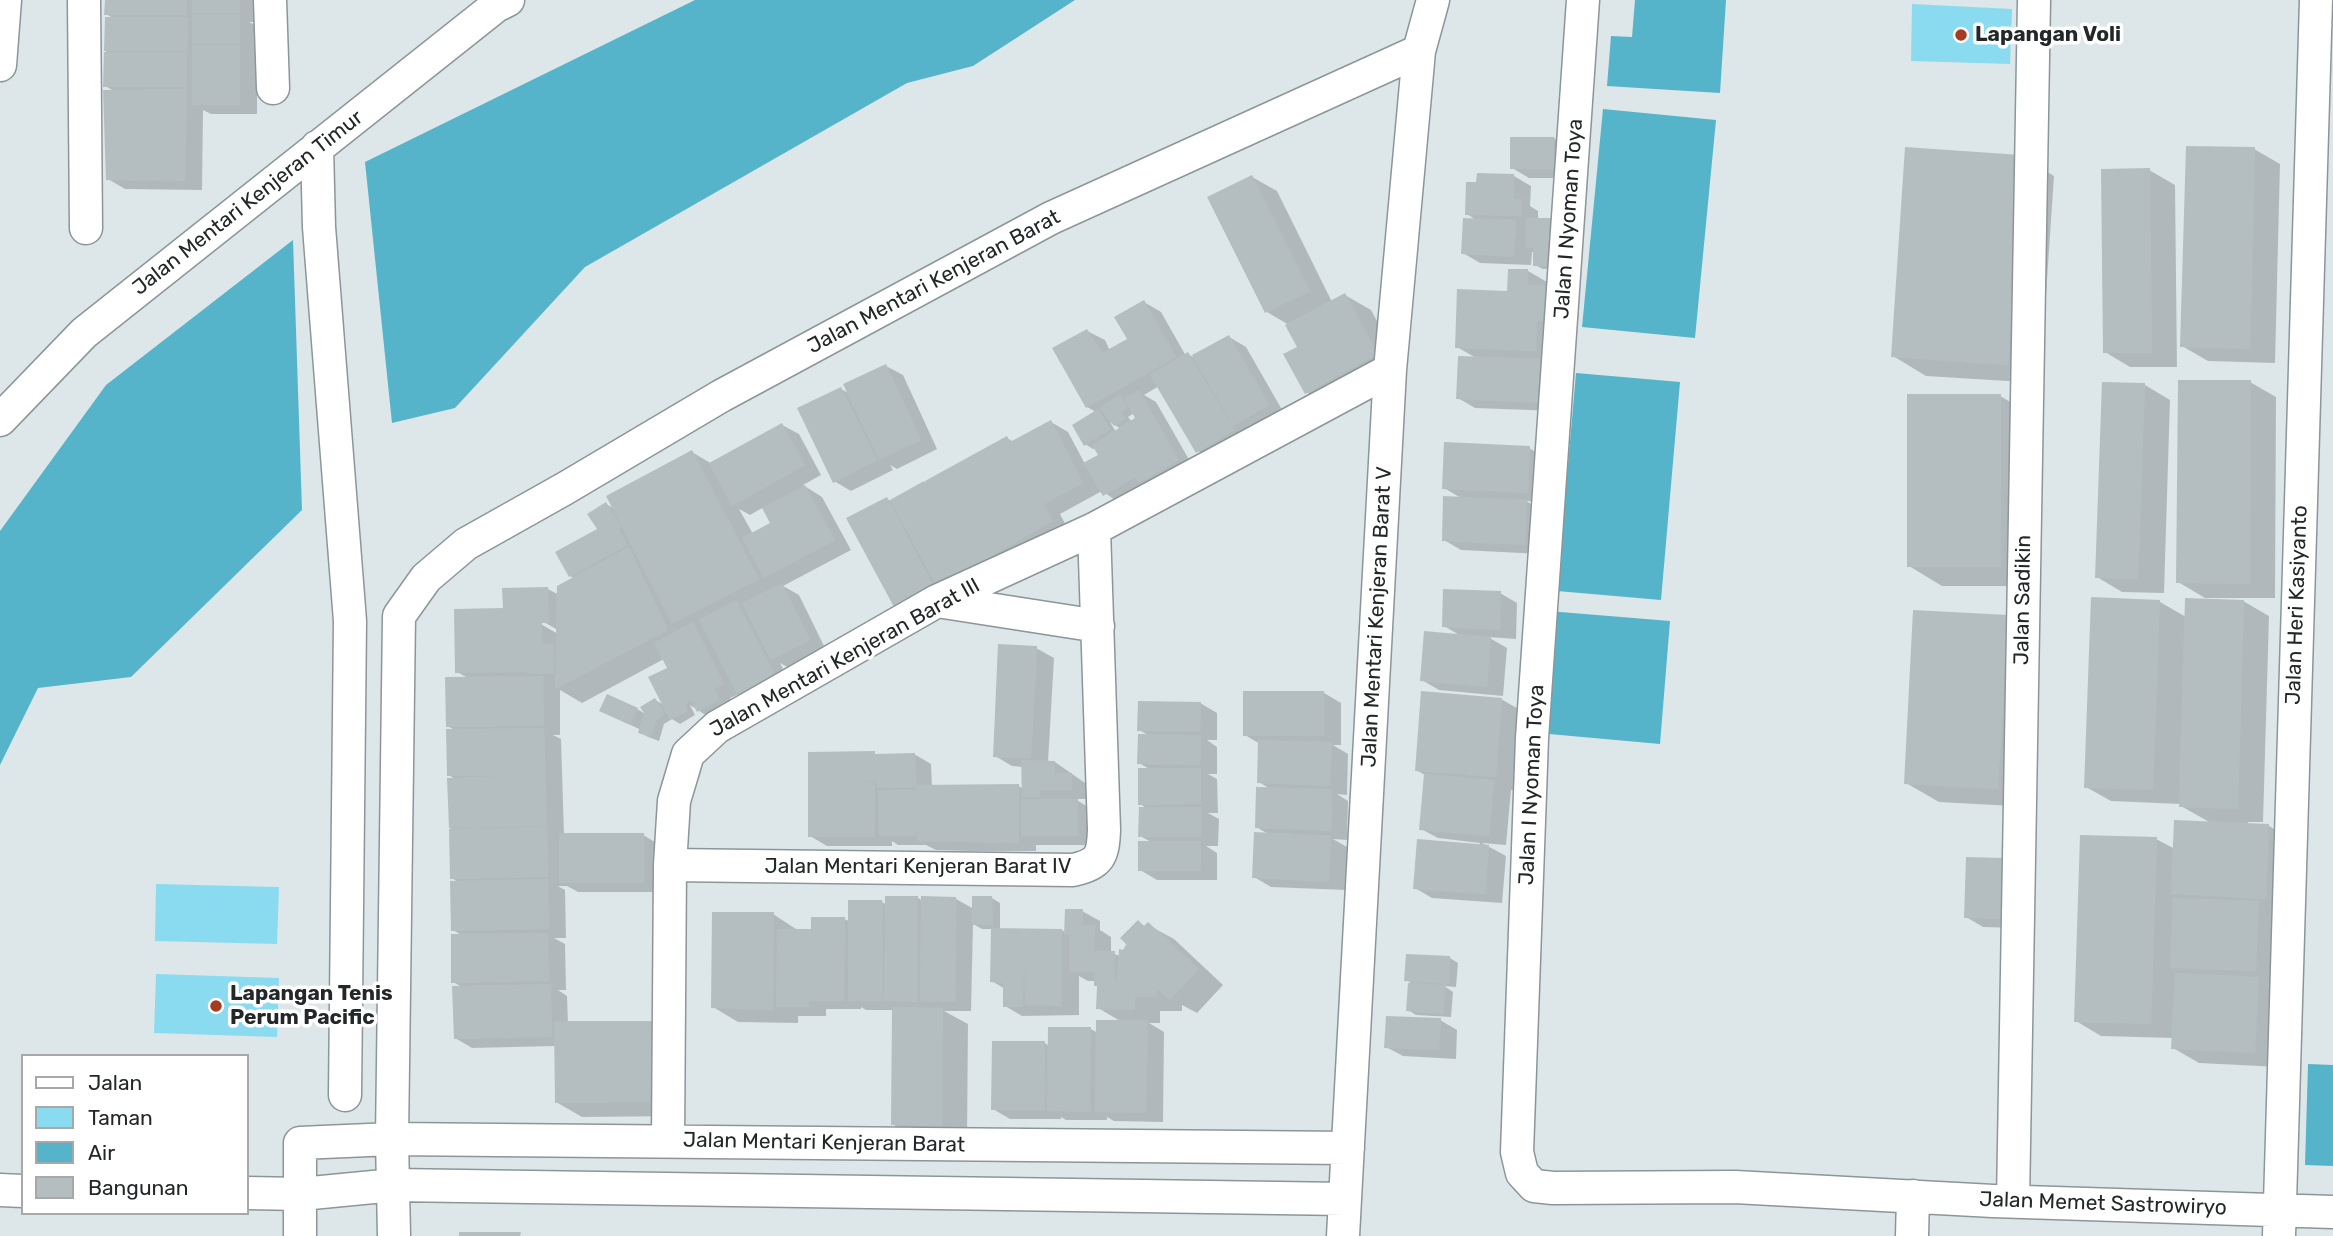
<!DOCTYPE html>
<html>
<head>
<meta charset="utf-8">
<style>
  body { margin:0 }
  #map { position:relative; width:2333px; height:1236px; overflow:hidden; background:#dde7ea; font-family:Rubik,sans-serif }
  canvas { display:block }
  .legend { position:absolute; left:21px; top:1054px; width:228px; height:161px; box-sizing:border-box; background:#fff; border:2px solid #a7a9a9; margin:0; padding:9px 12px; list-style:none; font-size:21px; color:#232728 }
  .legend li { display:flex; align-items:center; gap:14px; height:35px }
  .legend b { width:35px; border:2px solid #a7a9a9 }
</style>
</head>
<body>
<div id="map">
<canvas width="2333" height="1236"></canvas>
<ul class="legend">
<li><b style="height:9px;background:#fff"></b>Jalan</li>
<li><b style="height:19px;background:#8adbef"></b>Taman</li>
<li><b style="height:19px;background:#56b4ca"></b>Air</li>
<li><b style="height:19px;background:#b4bec0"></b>Bangunan</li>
</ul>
</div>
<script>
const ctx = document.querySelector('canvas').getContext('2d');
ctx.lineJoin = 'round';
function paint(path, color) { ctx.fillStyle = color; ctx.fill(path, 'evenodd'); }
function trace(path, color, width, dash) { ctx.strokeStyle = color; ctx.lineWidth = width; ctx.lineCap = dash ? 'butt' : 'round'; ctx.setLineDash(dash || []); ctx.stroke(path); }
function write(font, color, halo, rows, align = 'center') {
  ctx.font = font + ' Rubik,sans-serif'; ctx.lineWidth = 7; ctx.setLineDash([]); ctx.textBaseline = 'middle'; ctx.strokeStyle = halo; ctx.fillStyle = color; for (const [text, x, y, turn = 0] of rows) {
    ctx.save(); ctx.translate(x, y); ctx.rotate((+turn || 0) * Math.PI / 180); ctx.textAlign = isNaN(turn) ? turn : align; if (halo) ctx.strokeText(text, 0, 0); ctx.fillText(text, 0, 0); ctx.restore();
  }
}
const green = new Path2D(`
  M1912,4l100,5 -2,55 -99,-3z
  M156,884l123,3 -2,57 -122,-3z
  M156,974l123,4 -2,59 -123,-4z`);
const water = new Path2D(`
  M695,0h380l-102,66 -66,17 -322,184 -130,141 -63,15 -27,-261z
  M1635,0h91l-6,93 -113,-7 4,-50 21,1z
  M1603,109l113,11 -21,218 -113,-11z
  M293,240l9,270 -171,167 -93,11 -38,77v-234l106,-146z
  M1576,373l104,9 -19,218 -104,-9z
  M1548,611l122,10 -10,123 -122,-11z
  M2308,1064l25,1v101l-28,-1z`);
const shadow = new Path2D(`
  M106,0h150l1,22h-8l8,4v88h-46l-8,-4 -1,80 -77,-1 -17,-10 6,-88 -9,-5 2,-68h6l-7,-4z
  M1554,138l17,10v30h-42l-17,-10z
  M2254,149l26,15 -5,199 -67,-2 -26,-15z
  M2021,156l33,20 -14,207 -114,-7 -33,-20z
  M2149,170l26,15 2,182h-47l-25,-15z
  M1514,176l17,10 -1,20 8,5v9h13l8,5v44h-16l-8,-4v-13h-3l-1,13 -51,-2 -17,-10 13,-33 -9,-6z
  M1252,177l25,14 55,111 13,-7 26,15 32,59 -72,38 -25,-15 -7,-44 -10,-23 -22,-13z
  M1509,270l19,1 26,15 2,125 -81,-3 -17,-10 18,-40 -19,-11 52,-55z
  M1144,302l17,10 25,44 2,-2 5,3 36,-20 17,10 39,68 -70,46 -17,-10 -39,-65 -15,9 12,7 39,68 -74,34 -19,-13 -42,23 9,17 -157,84 -17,-10 -8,-106 4,2 116,-63 7,4 37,-20 17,10 17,32 15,-9 -4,-7 -3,1 -8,-5 11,-32 -9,-5v-76l18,9 5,11 19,-11zM1134,413l3,6 -5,3 -4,-5zM1110,422l11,7 -5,3z
  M886,366l17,9 34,74 -40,20 -7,-4 3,5 -42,21 -17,-10 7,-92 9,5z
  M2250,382l26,15 -1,201h-70l-27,-16z
  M2145,385l25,15 -6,193 -42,-1 -25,-15z
  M2000,396l33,19 1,171h-92l-33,-20z
  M782,425l17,9 22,41 -18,10 19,12 29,53 -68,36 16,9 27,55 -37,18 -9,-5 12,24 -53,7 -9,4 6,12 -21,11 -25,-16 5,10 -15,9 -8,-5 -8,5 -5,17 -11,-4 -8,-5 1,-2 -31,-15 27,-6 10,6 8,-15 9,5 7,-32 -7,-14 -82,44 -22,-13v45h-7l8,4 3,96h79l17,10v47h-82l-11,-6h-9l7,4 1,48h-12l11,6 1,46h-8l9,6 1,27 115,93 -101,1 -26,-15v-56l-84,2 -17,-10 7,-51 -9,-5 10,-46 -10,-6 6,-47 -7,-5 -3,-98h7l-7,-5 6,-45 -8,-4 21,-48 -11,-6 48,-62 43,-21 11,6 16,-16 -5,-3 30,-46 6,-26 9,5 77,-57 20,12zM764,507l8,16 -19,11 -14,-25 11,6zM535,617l23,13v4l-24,-14z
  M1529,448l17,10 -1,44 -19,-1 17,10 -2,43 -80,-4 -17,-10 17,-42 -17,-10z
  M1500,593l17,10 -1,36 -28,-2 19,11 -4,48 -64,-6 -17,-10 39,-44 -17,-10z
  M2243,601l26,15 -6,206h-15v3l21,1 25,15 -13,144 -13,-1 16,9 -4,74 -81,-4 -26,-15 1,-10 -73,-2 -25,-15 80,-182 19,10 36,-26 -30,-17v-2l-70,-3 -25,-14 74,-185 26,15z
  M2007,617l33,19 -9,171 -92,-5 -33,-19z
  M1036,648l18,10 -6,104h7l33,23v14h-13l20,12v34h-59v6h-67l-33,-1 -10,-5h-28l-6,-4v5h-65l-17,-10v-82h104l17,10 1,23 87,-1 4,3v-22l-11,-1 -17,-10z
  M1324,693l17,10v42h-8l15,9 -1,41 -10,-1 11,7 -1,39 -14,-1 14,8 -1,43 -75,-3 -17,-10 16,-42 -14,-8 14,-38 -11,-7 1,-38 -15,-9z
  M1501,699l26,15 -6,77 -10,-1 -5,55 -24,-2 24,13 -4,47 -70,-5 -17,-10 64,-42 1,-3 -42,-5 -17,-9 4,-54 -9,-5z
  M1200,703l17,10v27h-10l10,7v27h-9l9,5 1,34h-10l11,6 -1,27h-12l11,7v27h-60l-17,-10 13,-27 -13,-7 8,-27 -8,-5 11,-34 -12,-7 11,-27 -11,-6z
  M1967,859l52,69 -36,-1 -17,-10z
  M918,898l5,3v-3l33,1 18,10 18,-11 8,5v27h62l4,3 16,-22 18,10v9l11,7v16l9,3 18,-34 8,5 2,-2 26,14 49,46 -26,28 -15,-8v6h-22v12h-11l15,9 -1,90 -49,-1 -7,-4v3h-41l-5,-3v2h-51l-17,-10 1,-67 51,1 4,3 42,-17 7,4 24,-11 -24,-14 -1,-27h-9l-9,-5v39l-57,1 -17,-10v-17l-13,-8 1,-52h-11l-9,-5 -2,87h-27l24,13 -1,115h-49l-26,-15 2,-114h-28l-5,-3v2h-35v7h-28v7l-60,-1 -25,-15 60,-93 26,17h13l32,-12 5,2 33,-19 5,3z
  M1450,958l8,5 -2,24 -12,-1 9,6 -2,25 -35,-2 -8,-5 2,-28 -4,-2z
  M1440,1020l17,10 -1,29 -53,-3 -17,-9z`);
const building = new Path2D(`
  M105,0h82v15h-83z
  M192,0h48v13h-48z
  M192,14h48v30h-48z
  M105,17h83l-1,34h-83z
  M192,45h48v60h-48z
  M104,52h83v35h-84z
  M187,89l-2,92 -79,-1 -3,-90z
  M1510,137h44v32h-44z
  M2186,146l69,1 -5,202 -70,-2z
  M1905,147l116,8 -13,210 -117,-8z
  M2150,168l2,185h-49l-2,-184z
  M1477,173l37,1v25h8l-1,17 -56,-1 1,-33h10z
  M1252,175l58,116 -45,22 -58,-116z
  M1463,218l53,2 -2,37 -53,-3z
  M1526,218h25v48h-18v-18h-7z
  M1508,269h20v16l17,1 -1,35h-7l-1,30 -81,-3 2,-59 50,2z
  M1345,293l33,61 -73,40 -22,-40 14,-7 -12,-22z
  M1144,300l32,57 -90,51 -34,-60 35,-19 15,24 25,-14 -13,-22z
  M1229,335l40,70 -36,21 -41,-71z
  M1188,352l46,78 -38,23 -46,-78z
  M1458,356l84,3 -3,44 -83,-4z
  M886,364l35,76 -42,20 -36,-76z
  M2178,380h73l-1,204 -74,-1z
  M2102,382l43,1 -7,196 -43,-1z
  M841,387l36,73 -44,23 -36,-75z
  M1139,390l40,70 -40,23 -4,-6 -32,19 -20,-33 15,-8 -6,-10 43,-27 -11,-20z
  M1907,394h94v173h-94z
  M1120,395l8,13 -7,4 4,7 -11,7 -15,-18z
  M1098,409l12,20 -26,17 -12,-21z
  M1051,420l32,63 -39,21 9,17 -116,66 -47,-87 34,-19 18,34 -17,-34 82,-45 3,6z
  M782,423l23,42 -73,41 -23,-43z
  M1444,442l86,4 -2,47 -86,-4z
  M692,450l67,129 -87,45 -66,-128z
  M805,485l30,55 -71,38 -22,-40 28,-15 -8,-15z
  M1443,496l84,4 -2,45 -83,-4z
  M887,497l46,88 -39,22 -48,-89z
  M606,502l15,25 -2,2 8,16 -58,32 -14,-25 42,-23 -10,-15z
  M629,547l39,83 -113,59 2,-103z
  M782,583l28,57 -39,20 -29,-57z
  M548,587l1,36h-7v21h12v30h-28v-2l-71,1 -1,-64 49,-1 -1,-20z
  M1443,589l58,2 -1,39 -58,-3z
  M2091,597l69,3 -7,190 -69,-2z
  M2185,598l59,2 -6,209 -59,-2z
  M736,600l40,77 -37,20 -40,-77z
  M1913,610l95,5 -10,174 -94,-5z
  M693,622l31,62 -10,5 6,11 -23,12 -6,-12 -6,4 3,7 -18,9 -22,-43 19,-9 -13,-25z
  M1424,631l67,6 -4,50 -67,-6z
  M998,644l39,2 -6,113 -38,-2z
  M543,676l1,50 -98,1 -1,-50z
  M1243,691h81v45h-81z
  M1421,691l81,7 -6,79 -81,-6z
  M607,694l31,14 -8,17 -31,-14z
  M655,698l10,16 -9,6 -5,17 -13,-4 6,-20 -4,-6z
  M1138,701l63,1 -1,30 -63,-1z
  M544,728l3,98 -98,2 -2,-50 65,-2h-65l-1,-47z
  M1138,734l63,1 -1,30 -63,-1z
  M1258,740l74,2 -2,44 -73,-3z
  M875,751v3l40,-1 1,34 -39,1 -1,-13 -1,6 -16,1 16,1v54h-67v-85z
  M1021,760l34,1v12h17v17h-32v7h-18z
  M1138,768h63v36l-63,1z
  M1424,774l70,6 -5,56 -70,-6z
  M1019,784v59l-102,-2v-15l-1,10h-37l-1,-46h38v-5z
  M1256,787l76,2 -1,42 -76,-3z
  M1021,799h57v37h-57z
  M1139,807h63l-1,30h-63z
  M2174,820l95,4 -3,75 -95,-5z
  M547,827l1,50 -98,2 -1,-50z
  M1254,832l77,4 -2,46 -77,-4z
  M559,833h85v50h-85z
  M2080,835l77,2 -6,187 -77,-2z
  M1417,839l72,6 -4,49 -72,-5z
  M1138,841h63v30h-63z
  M1966,857l38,1 -2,61 -38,-1z
  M548,879l1,50 -98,2 -1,-50z
  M885,896h33v106l-34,-1z
  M921,896l35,1 -1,105h-35z
  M972,896h20l1,29h-21z
  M2173,898l86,3 -3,70 -86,-3z
  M848,900h34l1,101h-35z
  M1065,909h18v16h12l-1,26h21l-1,29h3l2,-31 4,1 4,-5 -7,-7 18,-18 6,6 4,-4 51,47 -29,31 -13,-12v9h-22v13l-39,-1 1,-23h-3v-14h-25v-37h-5z
  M712,912h62l-1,98 -62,-2z
  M811,917h34l-1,84h-35v6h-33l1,-78h34z
  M991,928l71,1v77l-37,-1 -1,-52 -1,54h-20v-24l-13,-1z
  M548,933l1,48 -98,2v-49z
  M1406,954l44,2 -1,28 -45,-3z
  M2175,973l84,4 -4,76 -84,-4z
  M1408,983l38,2 -3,29 -37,-3z
  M551,984l1,53 -98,2 -2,-53z
  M892,1007l51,1 -1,118 -51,-1z
  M1386,1016l55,2 -2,32 -55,-2z
  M1096,1020h52l-2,93 -51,-1z
  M554,1021h104v81l-103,1z
  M1048,1027h43l-1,85 -43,-1z
  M992,1041h53l-1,69h-53z
  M459,1232h62l-1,4h-61z`);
const street = new Path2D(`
  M84,0l2,228
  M270,0l3,88
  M1583,0l-51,738 -15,414 5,21 12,13 19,2 182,-1 258,14 340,11
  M0,65l5,-65
  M317,147l2,80 31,394 -5,474
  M0,420l84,-87 412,-327 12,-6
  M937,601l161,25
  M670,865l403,5c27,-6 30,-14 31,-40l-10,-301
  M668,1141l2,-276 4,-64 14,-47 29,-27 220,-126 157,-72 296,-159
  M0,1190l23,1
  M247,1193l54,1 93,-9 951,14
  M2013,1201l21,-1201
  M300,1236v-93l92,-4 956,9
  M394,1236l-2,-97 7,-523 27,-38 40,-34 98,-55 157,-93 330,-178 368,-167
  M1343,1236l47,-866 29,-319 14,-51
  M1912,1236l1,-40
  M2279,1236l37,-1236`);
const markers = [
  [1961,35,7,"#a53c22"],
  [216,1006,7,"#a53c22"]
];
const poiNames = [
  ["Lapangan Voli",1975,35],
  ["Lapangan Tenis",230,994],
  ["Perum Pacific",230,1018]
];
const streetNames = [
  ["Jalan Mentari Kenjeran Timur",248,203,-38],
  ["Jalan I Nyoman Toya",1569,219,-86],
  ["Jalan Mentari Kenjeran Barat",934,282,-28],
  ["Jalan Sadikin",2023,600,-89],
  ["Jalan Heri Kasiyanto",2297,605,-88],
  ["Jalan Mentari Kenjeran Barat V",1377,617,-87],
  ["Jalan Mentari Kenjeran Barat III",845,658,-29],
  ["Jalan I Nyoman Toya",1532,785,-87],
  ["Jalan Mentari Kenjeran Barat IV",918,867],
  ["Jalan Mentari Kenjeran Barat",824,1143,1],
  ["Jalan Memet Sastrowiryo",2103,1204,2]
];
paint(green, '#8adbef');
paint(water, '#56b4ca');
paint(shadow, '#0003');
paint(building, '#b4bec0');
trace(street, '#8c9699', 35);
trace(street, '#fff', 32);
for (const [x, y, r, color] of markers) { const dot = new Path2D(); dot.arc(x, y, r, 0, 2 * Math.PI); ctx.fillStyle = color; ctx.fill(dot); trace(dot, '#fff', 2.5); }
write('bold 21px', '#232728', '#fff', poiNames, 'left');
write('21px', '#232728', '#fff', streetNames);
</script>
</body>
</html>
